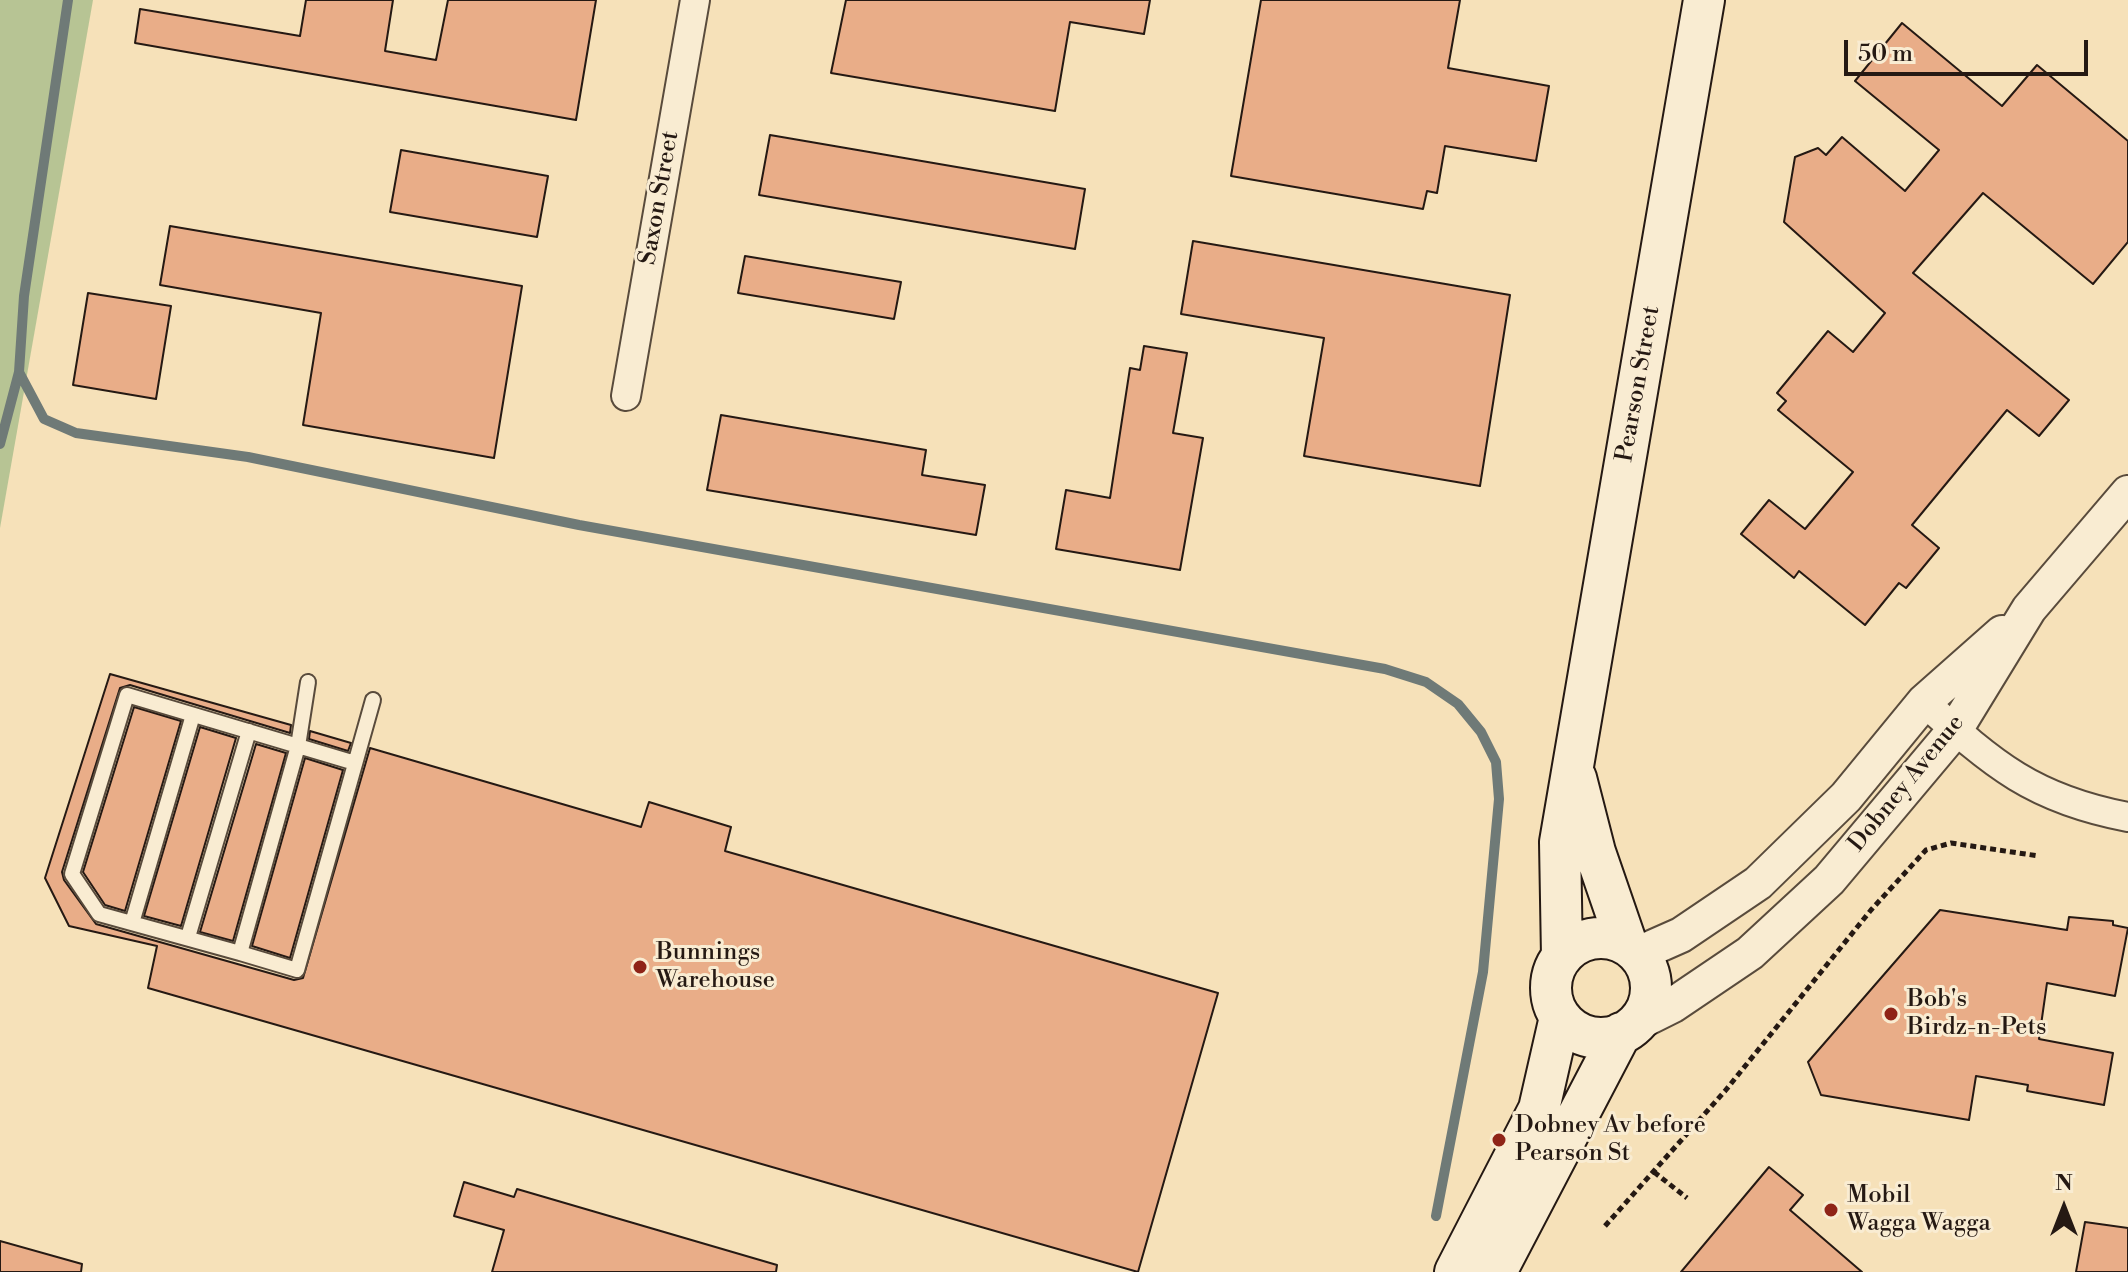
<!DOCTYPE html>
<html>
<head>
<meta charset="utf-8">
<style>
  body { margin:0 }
  #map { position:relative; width:2128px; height:1272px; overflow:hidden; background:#f6e1b9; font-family:"Libre Bodoni",serif }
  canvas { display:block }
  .north { position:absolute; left:2024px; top:1168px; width:80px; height:80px; -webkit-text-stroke:6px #f9ecd2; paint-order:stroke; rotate:0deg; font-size:22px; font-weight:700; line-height:32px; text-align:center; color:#251913 }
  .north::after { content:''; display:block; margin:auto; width:28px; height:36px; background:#251913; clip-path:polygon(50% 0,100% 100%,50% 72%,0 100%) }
  .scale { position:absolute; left:1844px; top:40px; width:244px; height:36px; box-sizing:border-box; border:4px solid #251913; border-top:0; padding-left:10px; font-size:24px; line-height:28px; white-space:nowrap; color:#251913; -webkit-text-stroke:6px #f9ecd2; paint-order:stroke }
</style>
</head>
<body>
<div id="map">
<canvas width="2128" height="1272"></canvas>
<div class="north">N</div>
<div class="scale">50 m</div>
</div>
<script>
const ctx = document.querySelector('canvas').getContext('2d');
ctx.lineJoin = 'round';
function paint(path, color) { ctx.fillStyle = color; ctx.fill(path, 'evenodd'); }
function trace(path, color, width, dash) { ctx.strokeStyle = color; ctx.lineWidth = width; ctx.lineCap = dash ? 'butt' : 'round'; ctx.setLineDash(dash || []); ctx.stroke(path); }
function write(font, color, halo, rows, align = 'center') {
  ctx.font = font + ' "Libre Bodoni",serif'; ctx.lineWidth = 6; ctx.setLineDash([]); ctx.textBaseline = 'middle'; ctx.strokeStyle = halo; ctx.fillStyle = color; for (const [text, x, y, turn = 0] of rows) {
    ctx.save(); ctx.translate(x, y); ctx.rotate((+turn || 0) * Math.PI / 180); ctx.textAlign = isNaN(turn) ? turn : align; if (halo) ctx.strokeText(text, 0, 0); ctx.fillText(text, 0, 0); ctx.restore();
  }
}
const green = new Path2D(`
  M0,0h93l-93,528z`);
const stream = new Path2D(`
  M68,0l-44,296 -5,76 25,47 32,14 172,24 331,68 806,144 41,13 32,22 23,28 15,30 3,37 -16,173 -47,244
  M0,444l19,-72`);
const building = new Path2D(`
  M306,0h87l-8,51 51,9 12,-60h148l-20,120 -441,-77 5,-34 160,27z
  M846,0h304l-6,34 -74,-12 -15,89 -224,-38z
  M1261,0h199l-12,68 101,18 -13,75 -91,-15 -8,47 -10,-2 -4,18 -192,-33z
  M1902,23l100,83 35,-41 91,76v101l-35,42 -110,-91 -70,80 156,127 -30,36 -32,-26 -95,115 27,23 -33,40 -7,-5 -34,42 -66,-54 -5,7 -53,-44 28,-34 36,29 48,-57 -75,-62 8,-9 -9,-8 51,-62 25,21 32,-39 -101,-91 11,-65 23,-9 8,7 16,-18 63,54 34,-41 -84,-69z
  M770,135l315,54 -10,60 -316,-54z
  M401,150l147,26 -11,61 -147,-25z
  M170,226l352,60 -28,172 -191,-33 18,-112 -161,-28z
  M1193,241l317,54 -30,191 -176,-30 20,-118 -143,-24z
  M745,256l156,26 -7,37 -156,-26z
  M88,293l83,13 -15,93 -83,-14z
  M1144,346l43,7 -14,80 30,5 -23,132 -124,-21 10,-59 44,8 20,-130 10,2z
  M721,415l205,35 -4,25 63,10 -9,50 -269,-45z
  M110,674l181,51 -1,8 -160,-48 -10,3 -58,184 2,8 32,44 198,56 9,-2 67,-230 271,79 8,-25 82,25 -6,24 493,142 -80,279 -990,-284 9,-42 -88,-20 -24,-48z
  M134,707l47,14 -56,190 -20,-6 -22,-33z
  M200,727l36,11 -55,188 -37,-10z
  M310,731l41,12 -3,8 -39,-12z
  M256,744l30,9 -53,188 -33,-9z
  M305,758l38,12 -53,188 -38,-12z
  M1940,910l127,20 2,-13 44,4v4l15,3 -13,68 -68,-13 -8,56 74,14 -9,52 -77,-14 1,-6 -52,-9 -7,44 -148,-25 -13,-33z
  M1769,1167l34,28 -13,15 72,62h-181z
  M464,1182l50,15 3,-8 260,76 -1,7h-284l12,-42 -50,-14z
  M2085,1222l43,6v44h-52z
  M0,1241l82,23 -1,8h-81z`);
const path = new Path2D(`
  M1654,1172l33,26
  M1605,1226l120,-135 146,-181 55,-60 25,-7 88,13`);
const service = new Path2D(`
  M308,682l-10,64 -58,207 57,17 76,-270
  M132,923l61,-208
  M188,937l61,-206
  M240,953l-141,-39 -27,-40 55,-179 228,68`);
const minor = new Path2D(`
  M626,396l69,-396
  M1924,702c70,63 109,97 204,115`);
const tertiary = new Path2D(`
  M1638,954l43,-19 77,-52 88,-86 78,-95 78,-69
  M1635,1024l38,-19 77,-52 79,-73 126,-150 74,-121 99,-116`);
const secondary = new Path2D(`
  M1576,778l19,74 32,93
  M1551 988a50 50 0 1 1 100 0a50 50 0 1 1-100 0Z
  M1562,957l-2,-115 144,-842
  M1455,1272l84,-163 21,-92
  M1496,1272l125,-239`);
const markers = [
  [640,967,8,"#8f2418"],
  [1891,1014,8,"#8f2418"],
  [1499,1140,8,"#8f2418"],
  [1831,1210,8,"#8f2418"]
];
const streetNames = [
  ["Saxon Street",660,198,-80],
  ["Pearson Street",1639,384,-80],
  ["Dobney Avenue",1907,784,-51]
];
const poiNames = [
  ["Bunnings",656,953],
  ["Warehouse",656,981],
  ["Bob's",1907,1000],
  ["Birdz-n-Pets",1907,1028],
  ["Dobney Av before",1515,1126],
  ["Pearson St",1515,1154],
  ["Mobil",1847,1196],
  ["Wagga Wagga",1847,1224]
];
paint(green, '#b7c494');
trace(stream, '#6f7a77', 10);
paint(building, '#e9ad88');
trace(building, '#251913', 2);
trace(service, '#594b3c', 18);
trace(minor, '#594b3c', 32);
trace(tertiary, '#594b3c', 38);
trace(secondary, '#251913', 44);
trace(path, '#251913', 5, [6, 4]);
trace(service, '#f9ecd2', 14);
trace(minor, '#f9ecd2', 28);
trace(tertiary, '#f9ecd2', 34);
trace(secondary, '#f9ecd2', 40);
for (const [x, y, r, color] of markers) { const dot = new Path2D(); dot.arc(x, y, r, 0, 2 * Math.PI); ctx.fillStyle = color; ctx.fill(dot); trace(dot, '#f9ecd2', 3); }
write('24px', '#251913', '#f9ecd2', streetNames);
write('24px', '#251913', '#f9ecd2', poiNames, 'left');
</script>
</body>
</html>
